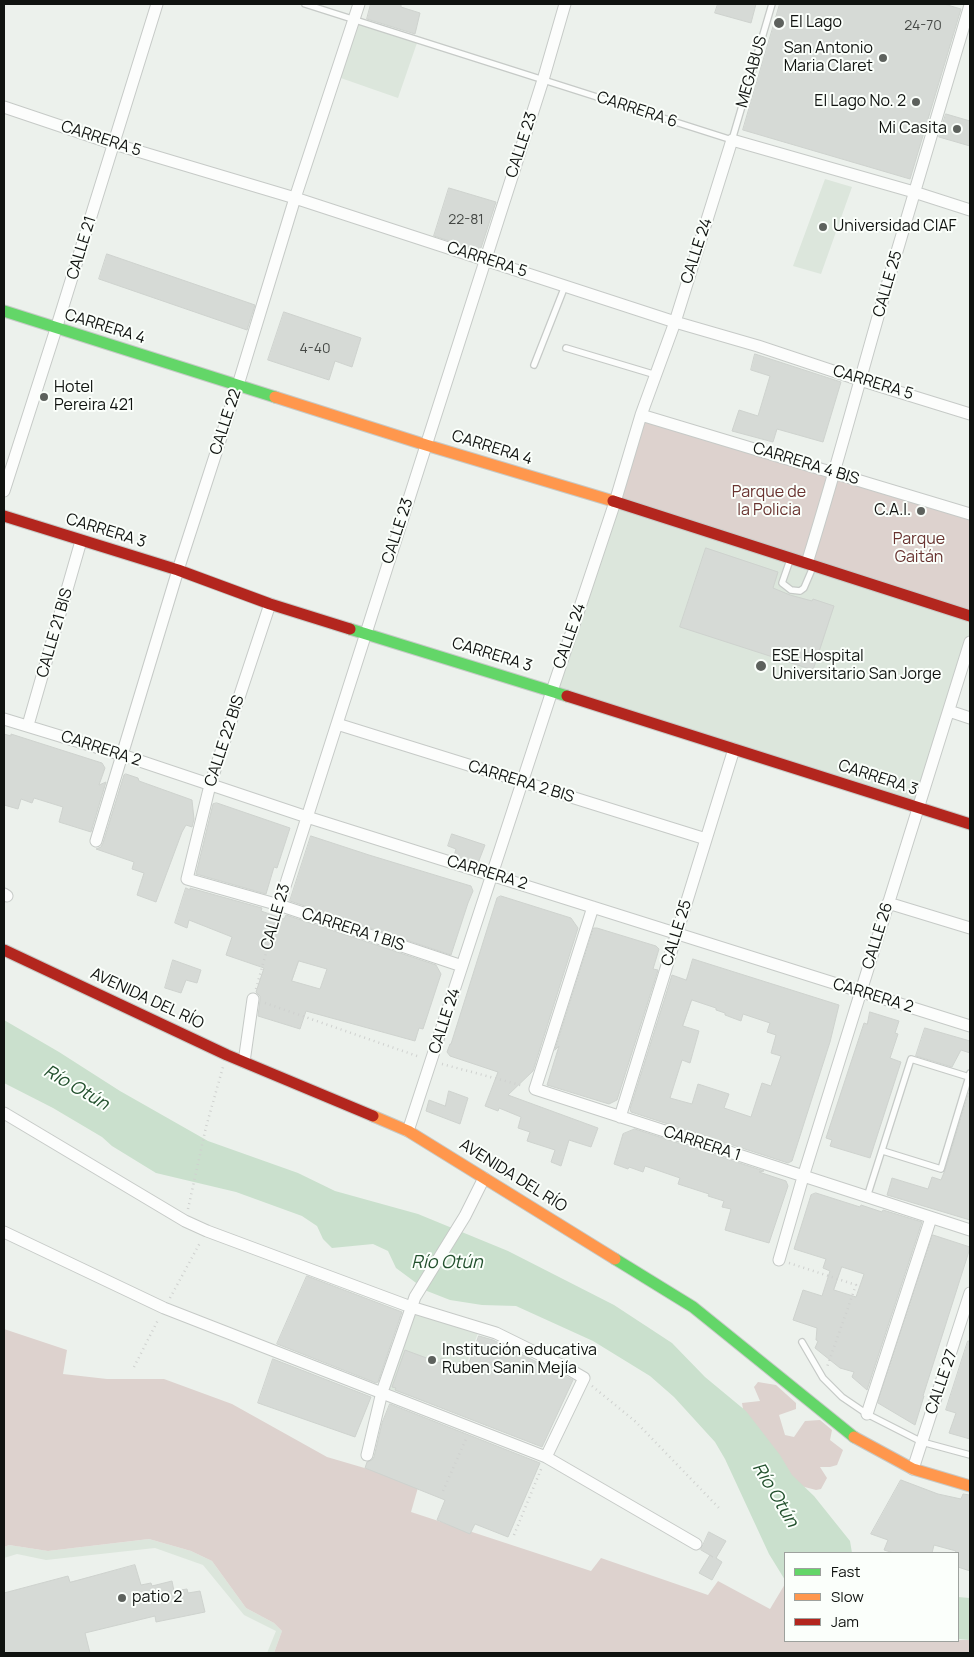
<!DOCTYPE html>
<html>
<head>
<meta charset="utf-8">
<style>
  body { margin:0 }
  #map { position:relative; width:974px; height:1657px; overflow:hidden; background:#ecf1ec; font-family:Manrope,sans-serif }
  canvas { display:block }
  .frame { position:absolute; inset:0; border:5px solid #101310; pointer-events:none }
  .legend { position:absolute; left:784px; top:1552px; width:175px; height:90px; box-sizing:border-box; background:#fbfffb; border:1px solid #9da19d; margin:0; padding:6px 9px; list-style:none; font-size:15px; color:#101310 }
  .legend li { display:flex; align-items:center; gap:10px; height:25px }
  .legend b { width:25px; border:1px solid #9da19d }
</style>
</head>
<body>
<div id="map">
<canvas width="974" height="1657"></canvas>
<div class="frame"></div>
<ul class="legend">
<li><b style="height:6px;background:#63d668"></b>Fast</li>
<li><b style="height:6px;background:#ff974d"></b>Slow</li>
<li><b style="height:6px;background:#b3261e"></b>Jam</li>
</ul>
</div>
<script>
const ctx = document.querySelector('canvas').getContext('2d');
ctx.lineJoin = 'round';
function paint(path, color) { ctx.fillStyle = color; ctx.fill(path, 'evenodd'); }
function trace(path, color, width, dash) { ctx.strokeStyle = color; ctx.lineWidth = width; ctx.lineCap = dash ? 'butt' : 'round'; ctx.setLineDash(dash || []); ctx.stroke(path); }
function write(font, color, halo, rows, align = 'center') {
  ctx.font = font + ' Manrope,sans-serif'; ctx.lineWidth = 4; ctx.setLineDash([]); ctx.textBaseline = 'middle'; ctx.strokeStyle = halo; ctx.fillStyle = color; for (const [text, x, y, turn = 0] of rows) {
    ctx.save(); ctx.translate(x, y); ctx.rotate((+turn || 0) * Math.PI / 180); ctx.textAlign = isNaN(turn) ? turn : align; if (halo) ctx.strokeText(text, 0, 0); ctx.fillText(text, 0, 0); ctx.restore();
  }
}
const built = new Path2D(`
  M354,19l64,21 -20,58 -63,-22z
  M825,179l27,8 -31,87 -28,-8z
  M615,502l355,114v26l-52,166 -366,-117z
  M416,1310l62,23 -29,77 -62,-22z
  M149,1539l42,12 21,10 34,47 28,15 8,8 -8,22h-7l9,-22 -32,-16 -41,-50 -48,-17 -109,12 -29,-6 -13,4v-11l5,-2 39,6z`);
const green = new Path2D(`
  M641,415l329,99v102l-355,-114z
  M4,1329l63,21 -4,24 44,5h57l68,25 95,53 92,27 -8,28 180,59 10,-13 107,37 10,-14 52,28 15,-25v57l185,-1v13h-696l8,-22 -8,-8 -28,-15 -34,-47 -21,-10 -42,-12 -101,12 -39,-6 -5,2z
  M758,1382l18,3 20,18v6l-17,6 6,20 9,2 11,-16 15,-1 12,10 -2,10 13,10 -6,15 -7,2h-10l7,11 -6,11 -5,1 -19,-5 -54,-76 -1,-6 18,-2 -6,-14z`);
const water = new Path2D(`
  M4,1020l55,32 61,39 88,50 90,32 37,18 83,23 90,37 106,54 58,38 33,34 41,34 34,44 12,20 22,21 36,45 2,12h-67v27l-16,-26 -44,-95 -10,-17 -41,-45 -24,-21 -57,-35 -77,-35 -34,-1 -32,-5 -23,-9 -31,-23 -8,-17 -15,-7 -41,4 -9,-9 -6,-13 -15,-10 -66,-24 -80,-19 -44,-27 -10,-9 -49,-29 -49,-25z
  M958,1597l12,1v42l-12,-1z`);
const building = new Path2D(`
  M371,4h30v3l19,6 -5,21 -48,-15z
  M718,4h38l-5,19 -36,-10z
  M780,4h164l17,5 -51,170 -167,-49z
  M946,114l24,7v25l-31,-9z
  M449,188l47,14 -15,46 -3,2 -44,-14z
  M107,254l148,51 -8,25 -148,-51z
  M284,312l77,26 -9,29 -17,-6 -6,19 -61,-20z
  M755,354l86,28 -18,60 -46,-13 -4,13 -41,-11 7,-21 19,6 12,-40 -19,-6z
  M706,548l72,24 -5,16 17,7 22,6 1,-2 21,7 -21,64 -133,-43z
  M4,734l7,2v-2l91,29 3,5 -6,17 7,-3 -15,50 -32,-10 4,-15 -29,-9 -2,5 -11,-4 -3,10 -14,-4z
  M126,774l12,4 1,3 53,19 2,19 -2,8 -6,-2 -4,7 -26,70 -19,-7 7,-22 -12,-4 2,-7 -38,-13 5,-2 2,-4 21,-68z
  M217,803l73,25 -13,40 -3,-1 -8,27 -70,-20 17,-70z
  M452,834l33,11 -7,18 -24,-7 2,-7 -8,-3z
  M311,836l58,19 102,31 2,5 -5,12 -17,52 -161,-54z
  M186,888l4,2v-2l72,20 -1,3 23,8 2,-4 150,50 5,9 -18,55 -4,-1 -4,13 -109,-30 -6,18 -42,-13 2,-16v-4l-4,-4 8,-24 -38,-13 6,-18 -43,-17 -2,8 -12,-5zM299,961l28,8 -7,20 -28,-8z
  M501,896l70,22 7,10 -45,143 -25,24 90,33 -7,19 -22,-7 -8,26 -10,-4 4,-12 -28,-9 3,-9 -12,-4 3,-11 -22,-9 -1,3 -13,-5 13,-34 -48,-16 -3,-4 3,-8h1l46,-146z
  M594,928h3l59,18 3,3 -6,20 5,1 -41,130 -8,4 -62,-19 12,-39 -4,4z
  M693,959l146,46 -9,37 -38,119 -4,2 -157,-51 -1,-3 42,-134 14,5zM692,1000l24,8v2l9,3v2l16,6 2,-7 27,9 -3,9 9,3 -5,18 10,3 -10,30 -9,-3 -11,34 -27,-9 5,-14 -31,-10 -6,20 -22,-6 12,-38 8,3 9,-32 -16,-5z
  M173,960l28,10 -4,13 -11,-3 -5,13 -16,-5z
  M870,1012l29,9 -4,12 3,1 -8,24 11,4 -31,96 -40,-12 2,-6 -6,-2 38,-115 3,1z
  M925,1028l45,13v12l-9,-3 -9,17 -36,-11z
  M449,1091l19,7 -8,26 -34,-13 3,-11 16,6z
  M969,1093l1,1v126l-83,-25 5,-17 36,11 4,-12 9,3 4,-10z
  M635,1129l129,42 -5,1 27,9 2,5 -19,57 -44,-13 6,-21 -9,-2 2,-6 -16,-5 1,-2 -31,-10 2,-6 -35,-12 -2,6 -14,-5 -1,2 -14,-5 9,-30z
  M816,1193l44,14 1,-2 21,7 1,-2 39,12 -55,168 -15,-13 2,-5 -14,-4 -25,-20 3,-7 -2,-1 1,-12 -24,-8 10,-30 19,6 8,-25 -7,-3 3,-9 -32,-10 17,-54zM842,1267l22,7 -8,23 -22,-7z
  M933,1235l37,12v1l-47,148h1l-9,29 -37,-22z
  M307,1276l95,36 -24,70 -2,1 -99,-39z
  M479,1336l14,4 80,40 -31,67 -147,-57 1,-2 -4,-1 13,-37 35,13 1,-5 26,10z
  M968,1341h2v98l-21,-6 7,-20 -10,-3z
  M273,1359l98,38 -16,40 -97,-34z
  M390,1404l150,59 -32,74 -33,-13 -5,10 -33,-14 8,-20 -80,-32 2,-6 5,-2 2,-3 8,-34z
  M901,1480l37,14 23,5 2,-5 7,1v76l-12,-4v-14h-3l1,-2 -22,-6 -2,8h-38l-10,-3 4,-10 -17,-6z
  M709,1532l17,9 -10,17 6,4 -10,18 -13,-7 11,-18 3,2 -12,-7z
  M135,1565l6,20 10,-2 1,3 20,-5 2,10 13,-2 1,4 12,-2 5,21 -49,10 -1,-6 -70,17 5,20h-86v-60l64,-17 2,6z`);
const path = new Path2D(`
  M256,989l20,-72
  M265,1003l155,54
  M442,1064l82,22
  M188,1209l18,-82 17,-60
  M789,1263l67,22 -29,82
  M170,1298l31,-57
  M134,1367l25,-49
  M592,1386l44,36 83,86
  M443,1491l23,-52
  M514,1535l28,-68`);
const lane = new Path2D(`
  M305,4l427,136 40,-136
  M566,348l90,27
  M534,365l31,-79
  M790,560l-8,23 9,7 9,1 4,-3 9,-21
  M883,1151l58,18 29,-96
  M867,1197l44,-138 58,18
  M802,1342l21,36 19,19 25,17 55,28 48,13`);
const street = new Path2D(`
  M4,107l110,37 181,54 380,124 83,24 102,34 110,34
  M641,415l329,99
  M4,491l52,-162 101,-325
  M807,563c30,-96 55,-192 83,-288 26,-90 54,-180 80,-270
  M270,604l-60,181 -23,94 92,26 183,61
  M949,711l21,7
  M4,719l118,36 185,62 663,209
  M337,724l369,115
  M28,725l53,-184
  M96,841l82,-271 60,-185 57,-187 64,-194
  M4,894l3,2
  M888,903l82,25
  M279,905l264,-825 22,-76
  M593,907l-58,182 435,141
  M244,1062l9,-63
  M4,1113l181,108 22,10 204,76 85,26 69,34 19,11 -38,79
  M620,1117l114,-368
  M408,1131l144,-440 63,-189 26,-87 34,-93 57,-182 182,52 56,18
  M4,1232l160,76 382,149 150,87
  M779,1260l24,-83 167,-535
  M867,1414l64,-196
  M367,1455l15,-63 33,-95 50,-81 19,-38
  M913,1469l57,-176`);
const fast = new Path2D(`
  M4,311l271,86
  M350,629l217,67
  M615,1259l78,48 161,130`);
const slow = new Path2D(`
  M275,397l151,48 187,56
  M373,1116l35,15 207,128
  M854,1437l59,32 57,17`);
const jam = new Path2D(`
  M613,501l357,115
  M4,516l174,54 92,34 80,25
  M567,696l403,128
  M4,950l223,105 146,61`);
const markers = [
  [779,23,6,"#5d615d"],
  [883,58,5,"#5d615d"],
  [916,102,5,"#5d615d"],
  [957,129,5,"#5d615d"],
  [823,227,5,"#5d615d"],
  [44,397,5,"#5d615d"],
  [921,511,5,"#5d615d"],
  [761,666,6,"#5d615d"],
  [432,1360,5,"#5d615d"],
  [122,1598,5,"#5d615d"]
];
const numberNames = [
  ["24-70",923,26],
  ["22-81",466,220],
  ["4-40",315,349]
];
const poiNames = [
  ["El Lago",790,23],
  ["San Antonio",873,49,"right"],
  ["Maria Claret",873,67,"right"],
  ["El Lago No. 2",906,102,"right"],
  ["Mi Casita",947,129,"right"],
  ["Universidad CIAF",833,227],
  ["Hotel",54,388],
  ["Pereira 421",54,406],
  ["C.A.I.",911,511,"right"],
  ["ESE Hospital",772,657],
  ["Universitario San Jorge",772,675],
  ["Institución educativa",442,1351],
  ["Ruben Sanin Mejía",442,1369],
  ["patio 2",132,1598]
];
const streetNames = [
  ["MEGABUS",752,72,-74],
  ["CARRERA 6",637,110,18],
  ["CARRERA 5",101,139,18],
  ["CALLE 23",522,145,-72],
  ["CALLE 21",82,248,-73],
  ["CALLE 24",697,251,-72],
  ["CARRERA 5",487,260,18],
  ["CALLE 25",888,284,-74],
  ["CARRERA 4",105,327,17],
  ["CARRERA 5",873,383,17],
  ["CALLE 22",226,422,-72],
  ["CARRERA 4",492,448,17],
  ["CARRERA 4 BIS",806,464,17],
  ["CARRERA 3",106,531,17],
  ["CALLE 23",398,531,-72],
  ["CALLE 21 BIS",55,633,-74],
  ["CALLE 24",570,636,-71],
  ["CARRERA 3",492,655,17],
  ["CALLE 22 BIS",225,741,-72],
  ["CARRERA 2",101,749,18],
  ["CARRERA 3",878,778,18],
  ["CARRERA 2 BIS",521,782,17],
  ["CARRERA 2",487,873,17],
  ["CALLE 23",276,917,-74],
  ["CARRERA 1 BIS",353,930,18],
  ["CALLE 25",677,933,-73],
  ["CALLE 26",878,936,-73],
  ["CARRERA 2",873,996,17],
  ["AVENIDA DEL RÍO",147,999,25],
  ["CALLE 24",445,1021,-72],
  ["CARRERA 1",702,1144,18],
  ["AVENIDA DEL RÍO",513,1176,32],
  ["CALLE 27",942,1382,-71]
];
const parkNames = [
  ["Parque de",769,493],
  ["la Policia",769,511],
  ["Parque",919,540],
  ["Gaitán",919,558]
];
const waterNames = [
  ["Río Otún",76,1088,30],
  ["Río Otún",447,1263],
  ["Río Otún",775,1495,59]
];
paint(built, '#dce6dc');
paint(green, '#ddd2ce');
paint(water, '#cae0cd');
paint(building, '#d6dad6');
trace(building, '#ced2ce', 1);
trace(lane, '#c6cac7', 8);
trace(street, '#c6cac7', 13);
trace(fast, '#c6cac7', 13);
trace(slow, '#c6cac7', 13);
trace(jam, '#c6cac7', 13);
trace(path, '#cfd1cf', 2.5, [1, 4]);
trace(lane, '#fcfdfc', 5.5);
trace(street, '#fcfdfc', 11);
trace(fast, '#63d668', 11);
trace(slow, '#ff974d', 11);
trace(jam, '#b3261e', 11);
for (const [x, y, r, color] of markers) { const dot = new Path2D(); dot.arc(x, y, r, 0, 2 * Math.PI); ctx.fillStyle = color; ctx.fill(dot); trace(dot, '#fbfffb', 2); }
write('14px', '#444744', null, numberNames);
write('16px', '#101310', '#fbfffb', poiNames, 'left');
write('16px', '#101310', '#fbfffb', streetNames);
write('16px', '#693330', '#fbfffb', parkNames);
write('italic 18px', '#22502d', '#fbfffb', waterNames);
</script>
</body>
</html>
